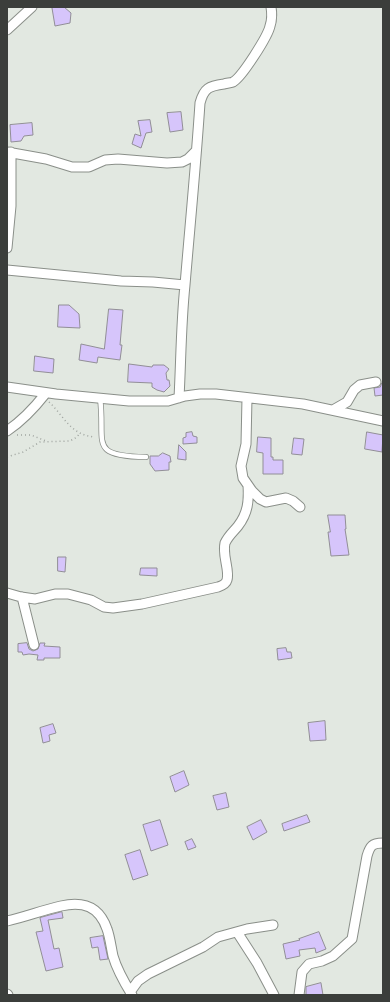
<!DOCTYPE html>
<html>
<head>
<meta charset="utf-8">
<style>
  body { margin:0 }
  #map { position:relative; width:390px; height:1002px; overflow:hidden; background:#e2e8e1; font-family:"IBM Plex Sans",sans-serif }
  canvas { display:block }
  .frame { position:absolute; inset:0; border:8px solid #3b3e3b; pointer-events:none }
</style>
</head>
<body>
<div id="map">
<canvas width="390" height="1002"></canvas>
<div class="frame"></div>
</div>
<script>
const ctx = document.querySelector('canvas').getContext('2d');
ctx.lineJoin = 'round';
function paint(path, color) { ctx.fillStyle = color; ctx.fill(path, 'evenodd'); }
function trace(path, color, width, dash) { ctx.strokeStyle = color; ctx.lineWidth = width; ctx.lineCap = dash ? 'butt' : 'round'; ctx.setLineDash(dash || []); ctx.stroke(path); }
const building = new Path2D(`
  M61,7h3l7,6 -1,10 -15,3 -3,-18z
  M181,112l2,18 -13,2 -3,-19z
  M150,120l2,12 -6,1 -5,15 -9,-4 3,-10 6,2 -3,-15z
  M32,123l1,12 -9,1 -3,5 -10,1 -1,-17z
  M59,305h10l10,9 1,14 -22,-1z
  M109,309l14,1 -3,35h2l-2,15 -22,-3 -1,6 -18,-3 2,-16 23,5z
  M35,356l19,3 -1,14 -19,-2z
  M129,364l23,3 1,-2h11l5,4 -3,4 1,7h2l1,6 -6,6 -7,-2 -5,-3v-4l-24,-1z
  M382,383h1v12l-8,1 -1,-8 6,-1z
  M192,432l1,4 4,1v6l-14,1v-6l3,-1v-4z
  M367,432l16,3 -1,17 -17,-3z
  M258,437l13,1v19h2v3h10v14h-20v-21l-6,-1z
  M294,438l10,1 -2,16 -10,-1z
  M179,445l7,7v8l-8,-1z
  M163,453l7,3 1,6h-2v8l-14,1 -5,-7v-8h8z
  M328,515h17l1,14h-1l4,26 -18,1 -3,-24h2z
  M58,557h8l-1,15 -7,-1z
  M141,568h16v8l-17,-1z
  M27,643l2,6 4,2 5,-2 2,-6h5l-1,3 16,1v11h-16v2h-7l1,-5 -9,-1 -6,1 -1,-3h-4v-8z
  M286,648l1,4h4l1,6 -14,2 -1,-11z
  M325,721l1,19 -16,1 -2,-18z
  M53,724l3,9 -7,2 1,6 -7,2 -3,-15z
  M184,771l5,14 -14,7 -5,-15z
  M226,793l3,14 -12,3 -4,-14z
  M307,815l3,7 -26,9 -2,-7z
  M160,820l8,25 -17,6 -8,-26z
  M261,820l6,12 -14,8 -6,-13z
  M192,839l4,8 -8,3 -3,-8z
  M140,850l8,25 -15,5 -8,-25z
  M62,912l1,6 -15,2 6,29 5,-1 4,19 -17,4 -10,-39 7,-1 -3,-13z
  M319,932l7,17 -10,4 -1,-5 -16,2 1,6 -14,3 -3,-15 17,-4 -1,-1z
  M103,936l5,23 -8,1 -2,-13 -6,1 -2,-10z
  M321,983l2,12h-17v-8z`);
const path = new Path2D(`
  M49,402c16,15 21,33 46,35
  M17,435h14l15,6
  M7,457l16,-5 17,-10 30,-1 7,-4 3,-4`);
const lane = new Path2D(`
  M100,398c6,45 -13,58 46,59`);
const street = new Path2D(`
  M7,30l25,-23
  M7,152l39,7 26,8h17l16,-7 13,-1 49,4 15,-1 6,-3 8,-8
  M7,248l4,-42v-54
  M7,270l114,11 32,1 32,3
  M7,387l49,7 73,7h39l17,-5 15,-2h16l87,10 80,17
  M179,398c2,-37 2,-75 6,-113 5,-60 11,-121 15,-182 4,-15 9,-17 24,-19 3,-1 7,-1 9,-2 9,-5 35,-46 37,-56 2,-6 2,-13 1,-19
  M247,398l-1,46 -5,22 2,12 9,13 8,8 6,3 20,-4 7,3 7,6
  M333,410l14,-8 7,-12 6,-5 16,-3
  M7,431c15,-10 28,-24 39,-38
  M7,593l14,4 14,2 20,-5h13l23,6 13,7 9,1 29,-4 76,-17c3,-1 8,-3 9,-7 3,-10 -5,-24 -2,-37 3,-7 9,-12 13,-17 10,-13 11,-25 10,-41
  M22,597l12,48
  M7,921c18,-4 36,-11 54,-15 22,-5 38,0 46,23 3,8 4,18 6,27 4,14 11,26 19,39
  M237,932l20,31 17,32
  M130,992l8,-11 10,-7 55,-27 15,-10 29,-8 26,-4
  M7,994l1,1
  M299,995l3,-23 7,-8 13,-3 11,-5 19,-17 15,-83c3,-10 5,-13 16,-13`);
paint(building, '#d6c5fb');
trace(building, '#918e96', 1);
trace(lane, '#8a8f89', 6);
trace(street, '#8a8f89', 11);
trace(path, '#a0a5a0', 1.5, [1, 3]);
trace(lane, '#fff', 4.5);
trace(street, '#fff', 9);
</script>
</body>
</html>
